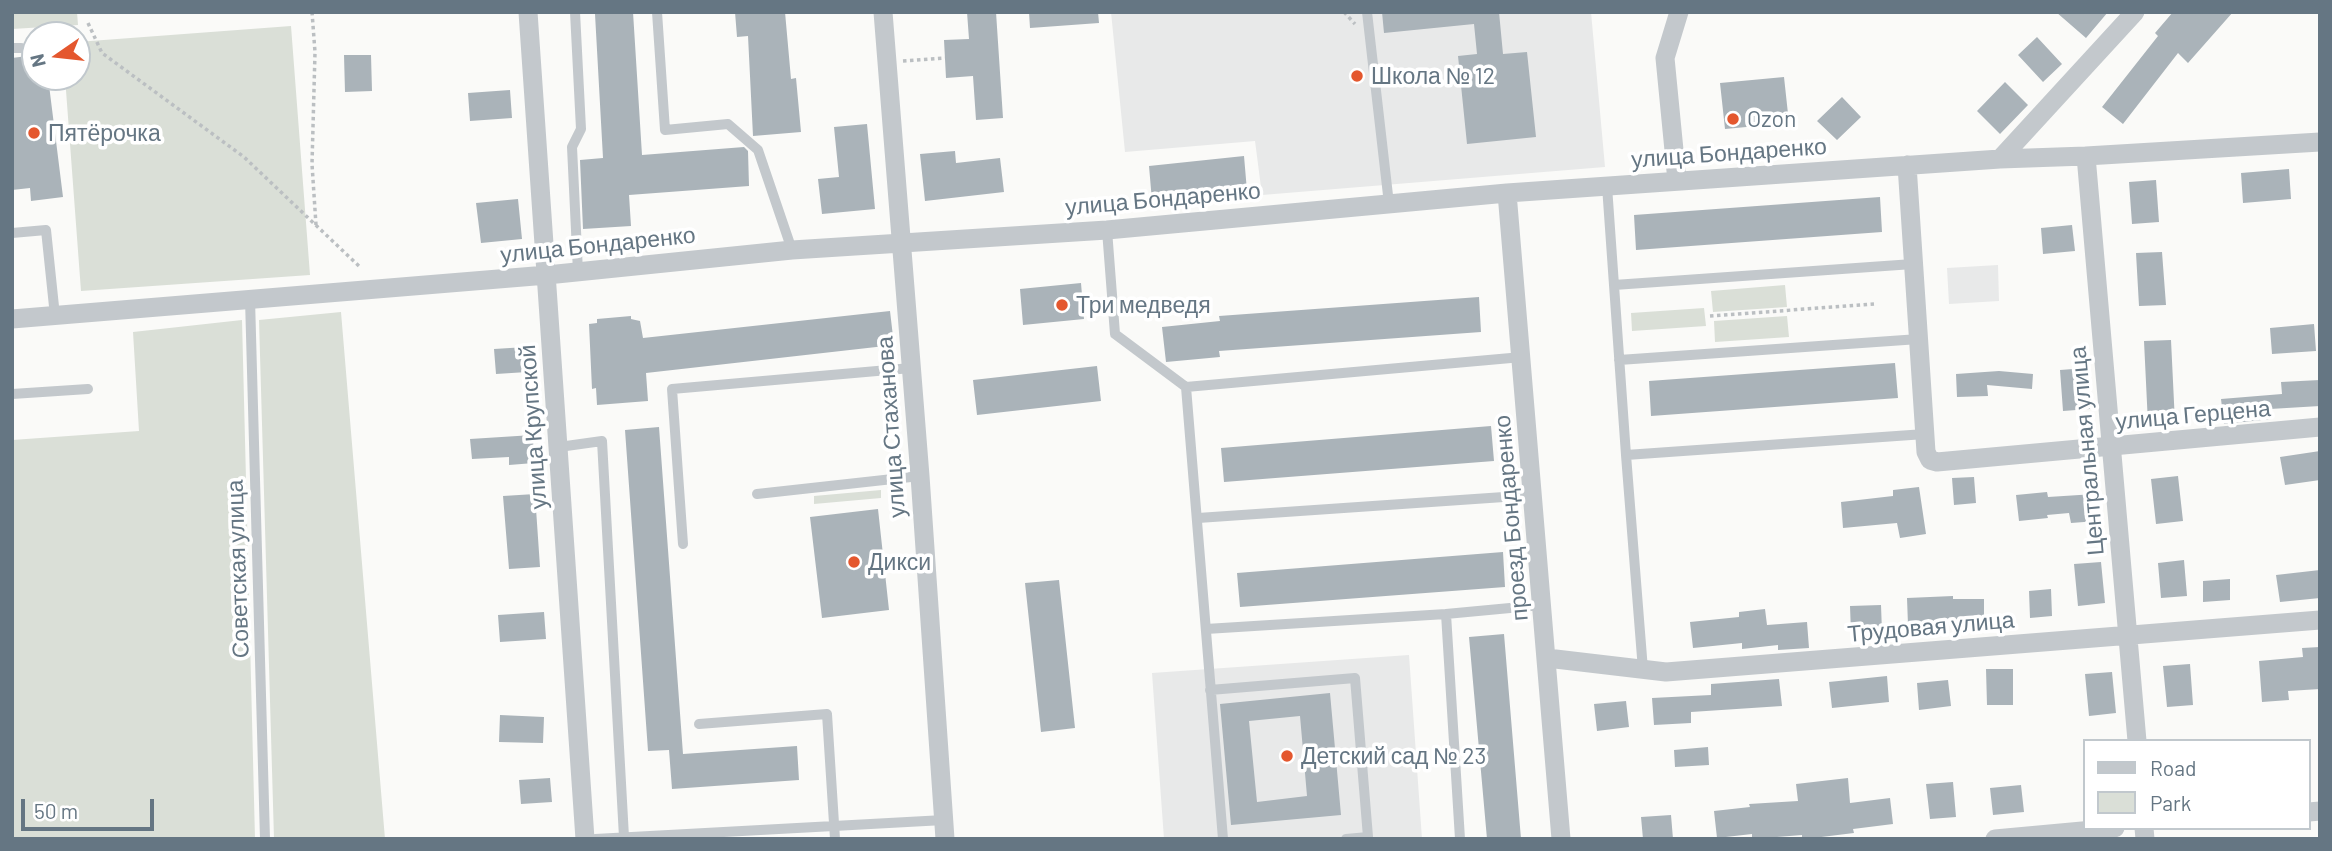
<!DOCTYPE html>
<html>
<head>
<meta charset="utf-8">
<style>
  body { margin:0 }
  #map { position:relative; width:2332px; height:851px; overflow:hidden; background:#fafaf8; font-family:Barlow,sans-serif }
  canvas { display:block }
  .frame { position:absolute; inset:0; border:14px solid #657683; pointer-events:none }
  .legend { position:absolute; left:2083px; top:739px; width:228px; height:91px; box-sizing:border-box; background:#fff; border:2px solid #c1c8cd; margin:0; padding:9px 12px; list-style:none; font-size:21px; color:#657683 }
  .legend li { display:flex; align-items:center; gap:14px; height:35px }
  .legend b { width:35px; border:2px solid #c1c8cd }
  .north { position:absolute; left:21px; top:21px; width:70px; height:70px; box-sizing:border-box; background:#fff; border:2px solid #c1c8cd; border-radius:50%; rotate:256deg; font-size:19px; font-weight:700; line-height:28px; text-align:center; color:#657683 }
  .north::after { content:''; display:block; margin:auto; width:24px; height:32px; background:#e4572e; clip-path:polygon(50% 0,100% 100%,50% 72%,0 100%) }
  .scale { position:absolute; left:21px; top:799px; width:133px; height:32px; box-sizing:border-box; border:4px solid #657683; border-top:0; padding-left:9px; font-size:21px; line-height:24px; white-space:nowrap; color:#657683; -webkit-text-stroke:5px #fff; paint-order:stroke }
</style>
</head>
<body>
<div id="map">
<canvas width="2332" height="851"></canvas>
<div class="frame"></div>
<ul class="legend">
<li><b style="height:9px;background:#c3c8cc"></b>Road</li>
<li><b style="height:19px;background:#dadfd7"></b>Park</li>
</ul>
<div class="north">N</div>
<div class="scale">50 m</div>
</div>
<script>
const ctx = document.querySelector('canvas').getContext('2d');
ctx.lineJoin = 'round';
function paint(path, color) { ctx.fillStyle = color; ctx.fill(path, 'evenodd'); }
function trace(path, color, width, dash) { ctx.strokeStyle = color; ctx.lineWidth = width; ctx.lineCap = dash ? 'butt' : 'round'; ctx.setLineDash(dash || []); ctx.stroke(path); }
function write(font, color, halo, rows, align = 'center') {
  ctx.font = font + ' Barlow,sans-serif'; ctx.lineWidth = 7; ctx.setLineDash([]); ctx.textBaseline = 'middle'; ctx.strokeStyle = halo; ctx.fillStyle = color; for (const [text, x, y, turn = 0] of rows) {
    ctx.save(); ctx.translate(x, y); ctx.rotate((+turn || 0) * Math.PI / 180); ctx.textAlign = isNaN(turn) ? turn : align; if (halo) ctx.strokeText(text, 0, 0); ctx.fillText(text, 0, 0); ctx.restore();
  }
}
const built = new Path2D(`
  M1111,12h480l14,155 -343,28 -7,-54 -130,11z
  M1998,265l1,36 -50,3 -2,-36z
  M1409,655l13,184h-258l-12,-166z`);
const green = new Path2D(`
  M12,12h65l1,13 -66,4z
  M291,26l19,249 -229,16 -16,-214h12v-35z
  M1785,285l2,22 -74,5 -2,-21z
  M1704,308l2,18 -74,5 -1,-18z
  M341,312l44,527h-111l-15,-519z
  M1787,316l2,21 -74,5 -1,-21z
  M242,320l13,519h-243v-399l127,-9 -6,-99z
  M881,490v8l-67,6v-8z`);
const building = new Path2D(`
  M633,12l9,143 102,-8 4,4 1,35 -120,9 2,31 -48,3 -3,-69 23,-2 -8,-144z
  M735,12h50l6,67 5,-1 5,54 -48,4 -5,-100 -11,1z
  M967,12h29l7,106 -27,2 -3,-44 -27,2 -2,-38 25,-1z
  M1029,12h69l1,11 -69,5z
  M1382,12h117l4,42 24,-2 9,85 -69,7 -9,-88 19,-2 -3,-30 -90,9z
  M2056,12h52l-22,26z
  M2173,12h60l-45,51 -10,-10 -55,71 -21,-17 56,-71 -3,-3z
  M2037,37l25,27 -19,18 -25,-27z
  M35,55v22h13l15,120 -32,4 -1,-13 -18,2v-132z
  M344,55h27l1,36 -27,1z
  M1784,77l5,46 -64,6 -5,-46z
  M2005,82l23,23 -28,29 -23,-23z
  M510,90l2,28 -42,3 -2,-28z
  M1842,97l19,20 -24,23 -20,-19z
  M867,124l8,85 -53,5 -4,-35 21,-2 -5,-50z
  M955,151l1,12 44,-5 4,34 -79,9 -5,-47z
  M1244,156l3,35 -95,10 -3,-35z
  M2289,169l2,30 -48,4 -2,-30z
  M2156,180l3,42 -27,2 -3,-42z
  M1880,197l2,35 -246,18 -2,-35z
  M518,199l4,40 -41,4 -5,-40z
  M2072,225l3,26 -32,3 -2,-26z
  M2162,252l4,53 -27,1 -3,-53z
  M1081,283l3,36 -61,6 -3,-36z
  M1479,297l2,35 -262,19 1,6 -54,5 -4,-35 58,-6 -1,-5z
  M890,311l4,34 -248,28 2,28 -51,4 -1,-17 -4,1 -3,-65 8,-1v-4l34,-3v3l9,2 3,17z
  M2314,324l2,27 -44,3 -2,-26z
  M2171,340l4,83 -27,1 -4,-83z
  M526,347l1,25 -31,2 -2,-25z
  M1895,363l3,35 -247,18 -2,-35z
  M1097,366l4,35 -124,14 -4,-35z
  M2086,368l4,41 -27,2 -3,-41z
  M1999,371l34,3 -1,15 -45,-4 1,11 -31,1 -1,-23z
  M2320,380v26l-50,3 1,10 -47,5 -3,-25 61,-5 -1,-12z
  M1491,426l3,35 -270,21 -3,-34z
  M659,427l24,327 114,-8 2,34 -127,9 -3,-39 -21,1 -23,-321z
  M533,435l1,28 -25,2v-8l-37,2 -2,-20z
  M2320,451v29l-35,5 -5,-28z
  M2178,476l5,45 -27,3 -5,-45z
  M1974,477l2,26 -22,2 -2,-27z
  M1919,487l7,47 -26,4 -3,-15 -54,5 -2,-26 52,-6v-6z
  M2047,492l1,5 47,-3 2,27 -26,2 -2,-10 -22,2 1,3 -29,3 -3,-26z
  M535,494l5,73 -31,2 -6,-73z
  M878,509l11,101 -67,8 -12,-101z
  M1503,552l2,35 -265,20 -3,-34z
  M2184,560l3,36 -26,2 -3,-35z
  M2101,562l4,41 -27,3 -4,-42z
  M2320,570v28l-40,4 -4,-27z
  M2230,579v21l-27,2v-21z
  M1059,580l16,148 -34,4 -16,-149z
  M2051,589l1,27 -22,2 -1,-27z
  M1953,596v3h31v33h-26v-10l-50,3 -1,-27z
  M1881,605l1,27 -31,1 -1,-27z
  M1765,609l2,16 40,-3 2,26 -31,2v-5l-36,4v-6l-49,5 -3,-26 49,-5v-5z
  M544,612l2,27 -46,3 -2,-27z
  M1504,634l17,205h-34l-18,-202z
  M2320,647v42l-32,2 1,9 -27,2 -3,-41 44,-4 -1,-9z
  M2190,664l3,41 -26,2 -4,-41z
  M1986,669h27v36h-26z
  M2112,672l4,41 -27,3 -4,-42z
  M1887,676l2,26 -57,6 -3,-26z
  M1779,679l3,27 -91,6v11l-37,2 -2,-27 59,-3v-11z
  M1948,680l3,26 -32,4 -2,-27z
  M1330,693l11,122 -110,10 -11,-121zM1300,716l7,80 -50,6 -8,-81z
  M1626,701l3,26 -32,4 -3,-27z
  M500,715l44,2 -1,26 -44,-1z
  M1708,747l1,18 -34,2 -1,-17z
  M550,778l2,24 -31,2 -2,-24z
  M1848,778l2,25 40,-5 3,26 -40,5 1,4 -49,6h-3v-4l-50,4v-5l-35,4 -3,-27 36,-4 -1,-3 49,-3 -2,-17z
  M1953,782l3,35 -26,2 -4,-35z
  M2021,785l3,27 -31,3 -3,-27z
  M1671,815l2,24h-30l-2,-22z`);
const path = new Path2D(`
  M312,12l3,40 -3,112 4,61
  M1344,12l11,12
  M88,23l14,30 142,104 117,111
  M903,61l42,-3
  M1710,316l164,-12`);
const lane = new Path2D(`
  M575,12l6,117 -9,18 6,125
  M657,12l8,118 63,-6 30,26 34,100
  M1367,12l22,192
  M12,48h9
  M1607,186l19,269 299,-21
  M1107,230l8,104 71,53 37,452
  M12,233l34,-3 9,86
  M1614,285l299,-21
  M250,299l15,540
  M1619,360l300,-21
  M1186,387l336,-30
  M12,394l76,-5
  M559,447l43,-6 22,396
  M1626,455l17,215
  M757,494l163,-18
  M1198,518l335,-23
  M683,544l-11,-155 239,-21
  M1206,629l240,-15
  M1210,690l145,-12 13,159 -22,2
  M699,724l128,-10 8,125
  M595,839l349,-19
  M1460,839l-14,-225 96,-9`);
const street = new Path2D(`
  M528,12l57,827
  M883,12l37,464 25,363
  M2086,156l51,585
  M2000,159l135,-147
  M1907,165l19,287 4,8 7,2 383,-35
  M1677,181l-12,-123 14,-46
  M1507,193l54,646
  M12,319l535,-44 245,-25 315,-20 400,-37 493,-34 86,-3 234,-14
  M1547,658l119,14 654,-52
  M2309,812l11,-1
  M2144,828l1,11
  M1995,839l120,-11`);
const markers = [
  [1357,76,7,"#e4572e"],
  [1733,119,7,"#e4572e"],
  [34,133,7,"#e4572e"],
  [1062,305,7,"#e4572e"],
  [854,562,7,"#e4572e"],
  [1287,756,7,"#e4572e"]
];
const poiNames = [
  ["Школа № 12",1371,76],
  ["Ozon",1747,119],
  ["Пятёрочка",48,133],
  ["Три медведя",1076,305],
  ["Дикси",868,562],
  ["Детский сад № 23",1301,756]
];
const streetNames = [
  ["улица Бондаренко",1729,153,-4],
  ["улица Бондаренко",1163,199,-5],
  ["улица Бондаренко",598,245,-6],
  ["улица Герцена",2193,415,-5],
  ["улица Крупской",533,427,-94],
  ["улица Стаханова",891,427,-94],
  ["Центральная улица",2087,451,-95],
  ["проезд Бондаренко",1511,518,-95],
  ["Советская улица",238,569,-92],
  ["Трудовая улица",1931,627,-5]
];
paint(built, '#e8e9e9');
paint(green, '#dadfd7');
paint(building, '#aab3b9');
trace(path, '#bbbfc2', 3.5, [3.5, 3.5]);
trace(lane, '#c3c8cc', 10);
trace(street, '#c3c8cc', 19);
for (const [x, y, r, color] of markers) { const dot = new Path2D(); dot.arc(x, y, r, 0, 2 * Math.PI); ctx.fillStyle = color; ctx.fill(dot); trace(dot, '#fff', 2.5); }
write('23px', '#657683', '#fff', poiNames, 'left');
write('23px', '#657683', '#fff', streetNames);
</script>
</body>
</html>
